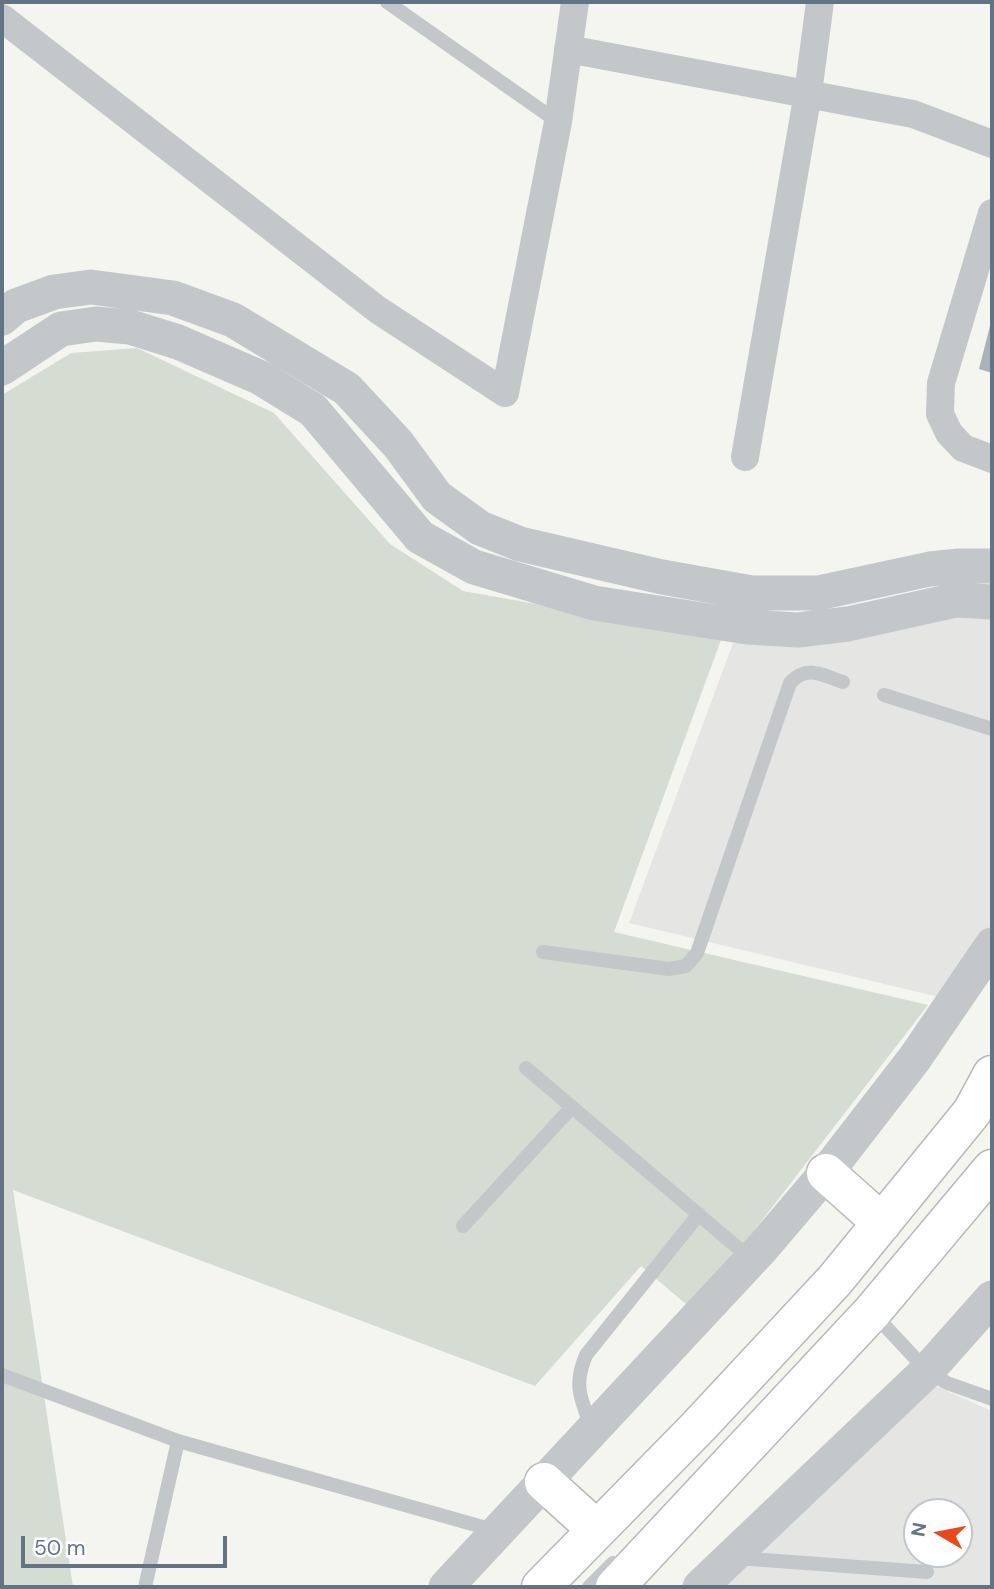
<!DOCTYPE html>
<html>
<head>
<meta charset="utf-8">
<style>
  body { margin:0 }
  #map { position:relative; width:994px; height:1589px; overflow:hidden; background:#f5f5f0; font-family:"DM Sans",sans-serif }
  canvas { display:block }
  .frame { position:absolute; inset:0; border:4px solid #627483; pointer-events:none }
  .north { position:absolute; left:903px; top:1498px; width:70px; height:70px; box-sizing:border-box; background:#fff; border:2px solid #c0c7cd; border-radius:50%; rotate:280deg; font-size:19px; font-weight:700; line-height:28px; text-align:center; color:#627483 }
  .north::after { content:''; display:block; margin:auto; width:24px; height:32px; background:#ec4718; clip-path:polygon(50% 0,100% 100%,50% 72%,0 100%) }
  .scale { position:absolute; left:21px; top:1536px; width:206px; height:32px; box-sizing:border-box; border:4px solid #627483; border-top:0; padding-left:9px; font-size:21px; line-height:24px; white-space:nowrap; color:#627483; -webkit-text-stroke:5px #fff; paint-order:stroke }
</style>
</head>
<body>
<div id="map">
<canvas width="994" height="1589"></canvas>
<div class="frame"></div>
<div class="north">N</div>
<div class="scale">50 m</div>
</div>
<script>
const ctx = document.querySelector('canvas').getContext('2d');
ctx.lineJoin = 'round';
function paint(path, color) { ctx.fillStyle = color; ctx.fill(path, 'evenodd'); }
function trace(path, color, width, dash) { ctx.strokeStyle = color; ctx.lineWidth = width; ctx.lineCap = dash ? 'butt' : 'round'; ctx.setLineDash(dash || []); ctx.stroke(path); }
const built = new Path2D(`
  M992,610v319l-49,69 -314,-75 104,-280 95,-9z
  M927,1382l65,29v176h-279zM917,1512h42v42h-42z`);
const green = new Path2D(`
  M137,348l137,65 116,131 73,47 259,46 -108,295 314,73 -235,305 -52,-44 -106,120 -522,-196 60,397h-71v-1192l69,-42z`);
const building = new Path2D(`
  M991,322l1,1v50l-13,-4z`);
const service = new Path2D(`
  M387,2l171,120
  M884,695l108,34
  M543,952l126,17 17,-3 11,-13 93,-270c17,-19 32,-8 53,-1
  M526,1068l225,191
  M463,1226l109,-119
  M873,1313l54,58 20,12 45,16
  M2,1375l176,66 319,90
  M592,1429c-11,-30 -19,-43 -6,-74l113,-141
  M737,1558l190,14
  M145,1587l33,-146
  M589,1587l24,-24`);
const minor = new Path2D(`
  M2,18l376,292 127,83 53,-271 17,-120
  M568,49l345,65 79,30
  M992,213l-51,170 -1,31 9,19 14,15 29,11
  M745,457l63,-364 12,-91`);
const tertiary = new Path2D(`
  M2,318l14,-12 38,-14 37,-5 82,11 60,22 114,69 51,55 39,53 43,31 40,16 142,33 90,16h66l112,-24 29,-3h33
  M2,368l59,-39 35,-5 34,3 48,15 83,36 52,32 107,127 54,30 120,36 153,24 51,3 50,-6 108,-24 36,2
  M446,1587l317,-340 63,-74 89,-115 77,-113
  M700,1587l227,-216 65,-73`);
const trunk = new Path2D(`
  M826,1173l56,50
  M544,1482l53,48
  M541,1587l158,-161 136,-146 137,-168 20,-37
  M615,1587l257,-275 120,-143`);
paint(built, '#e5e6e4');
paint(green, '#d5dcd1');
paint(building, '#aab2b7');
trace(trunk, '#b6b9bc', 41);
trace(service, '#c4c7ca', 14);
trace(minor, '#c4c7ca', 28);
trace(tertiary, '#c4c7ca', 35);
trace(trunk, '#fff', 38);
</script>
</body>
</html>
